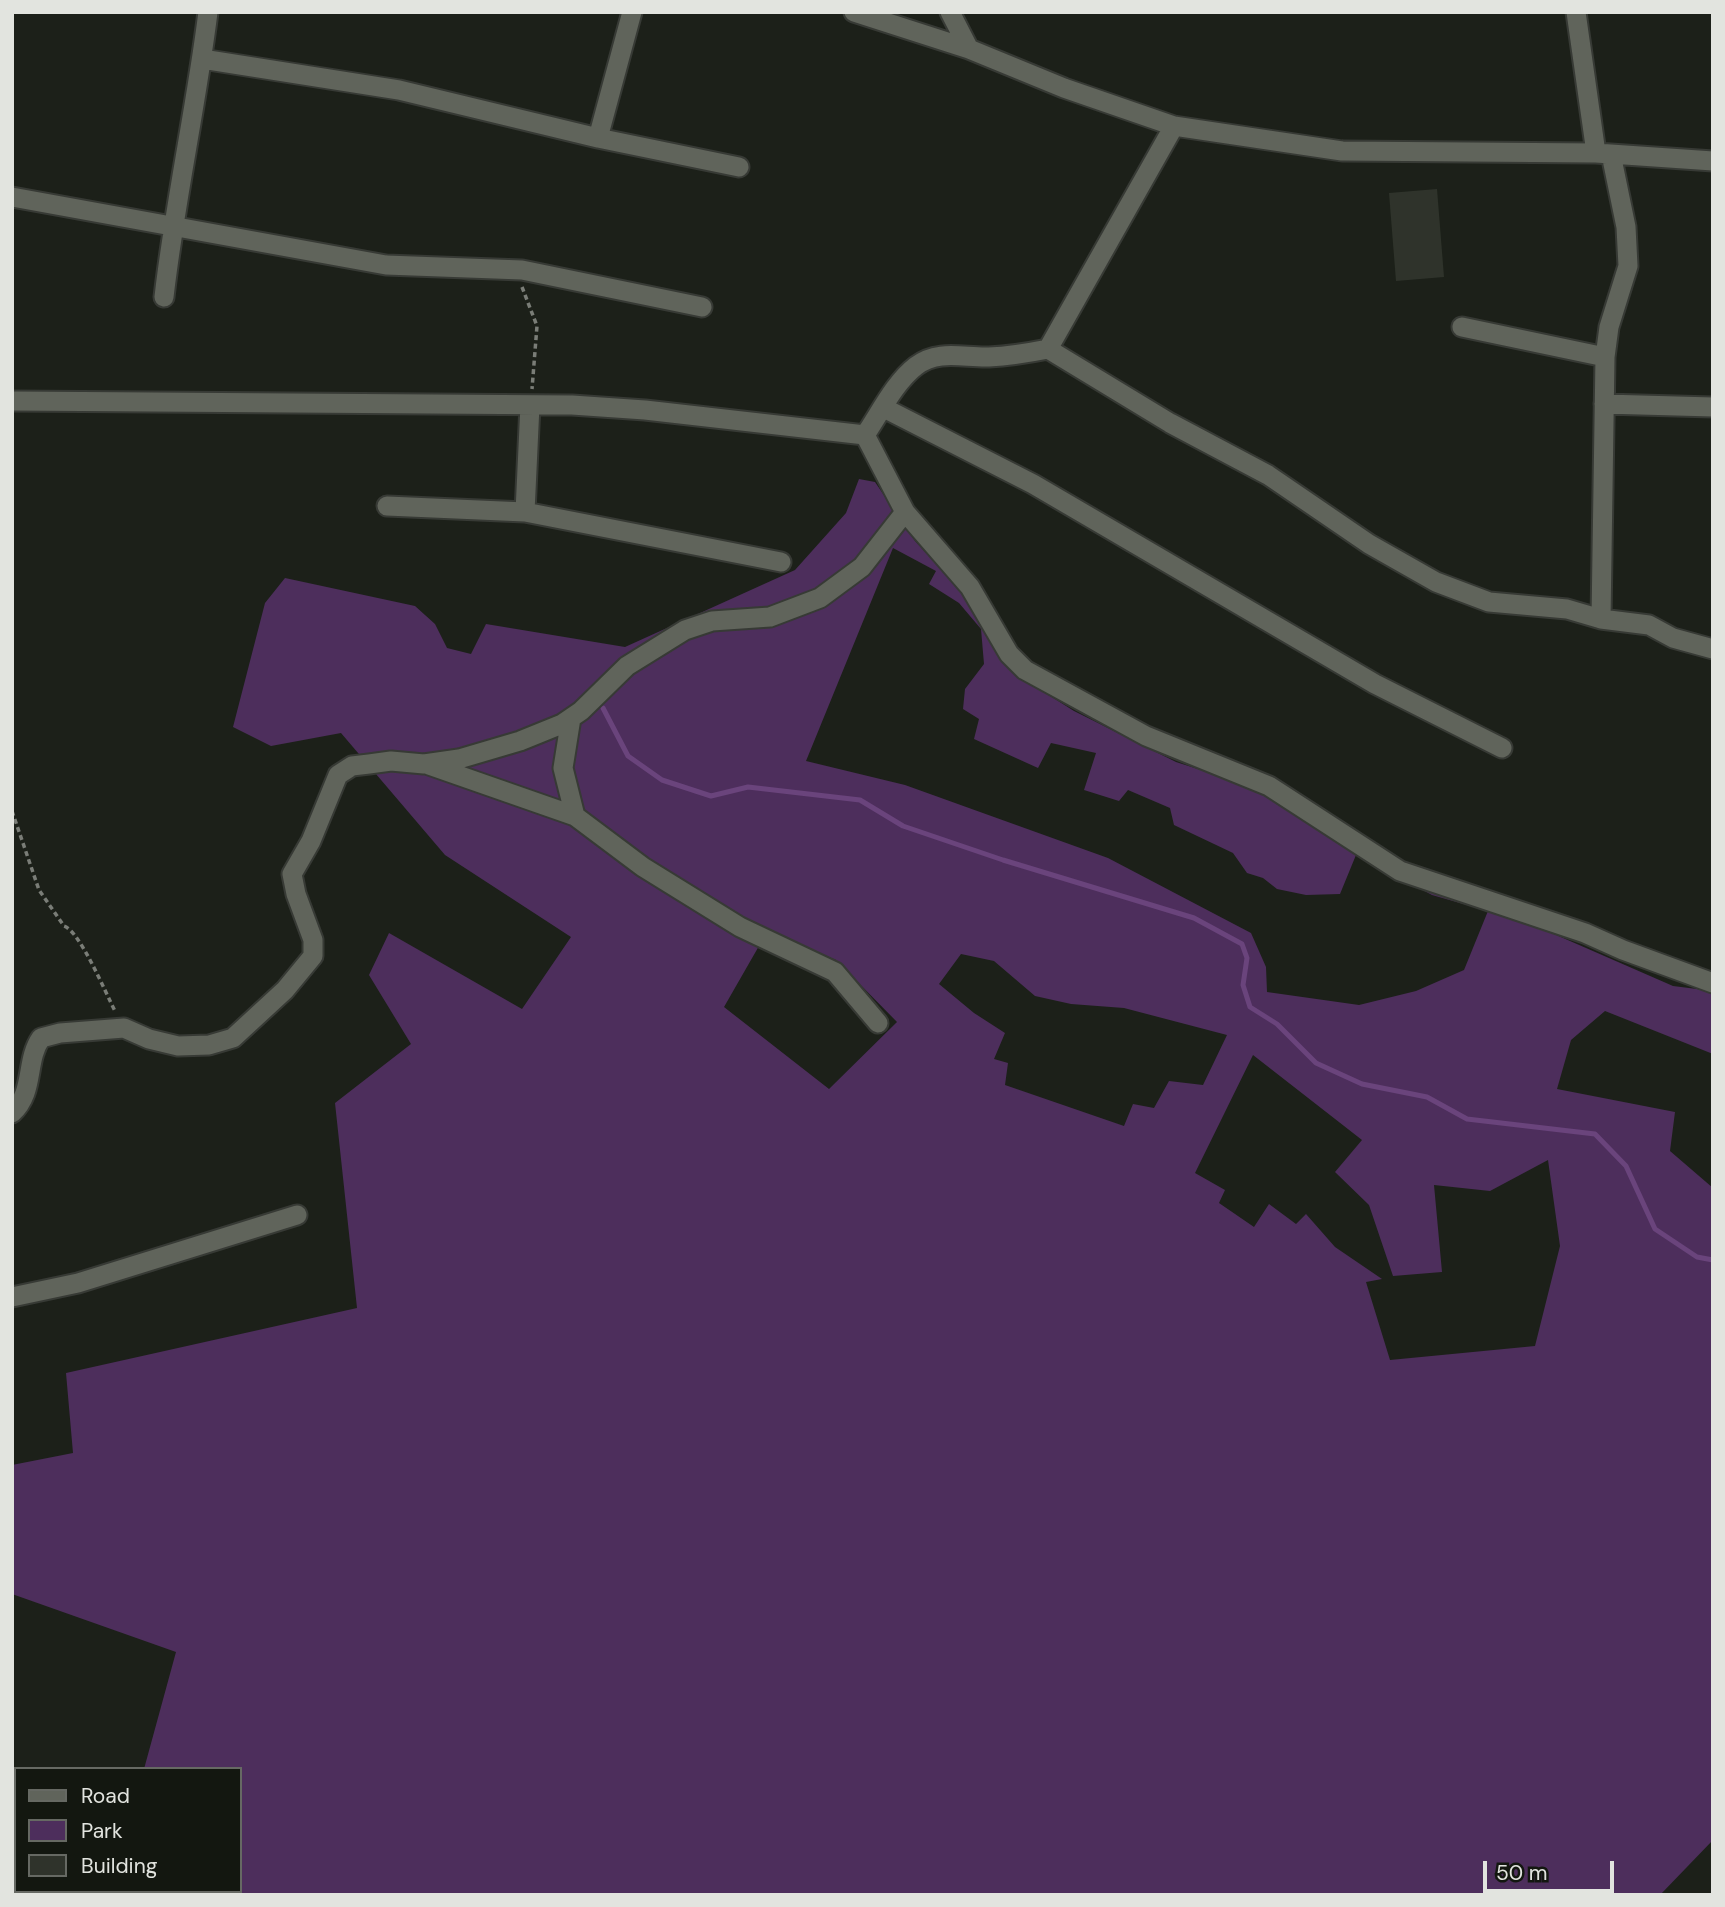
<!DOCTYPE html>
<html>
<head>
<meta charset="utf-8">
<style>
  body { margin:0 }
  #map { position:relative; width:1725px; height:1907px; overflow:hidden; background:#1c2019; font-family:"DM Sans",sans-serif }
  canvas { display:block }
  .frame { position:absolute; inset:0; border:14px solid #e2e4df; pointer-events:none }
  .legend { position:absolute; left:14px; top:1767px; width:228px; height:126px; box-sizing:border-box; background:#131710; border:2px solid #666963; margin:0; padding:9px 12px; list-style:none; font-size:21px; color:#e2e4df }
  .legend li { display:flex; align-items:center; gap:14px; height:35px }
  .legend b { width:35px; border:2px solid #666963 }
  .scale { position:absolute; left:1483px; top:1861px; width:131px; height:32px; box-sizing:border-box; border:4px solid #e2e4df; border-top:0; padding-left:9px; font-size:21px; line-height:24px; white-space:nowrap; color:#e2e4df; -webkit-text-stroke:5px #131710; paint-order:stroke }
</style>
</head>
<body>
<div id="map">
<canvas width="1725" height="1907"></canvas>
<div class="frame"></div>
<ul class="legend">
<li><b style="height:9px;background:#60645b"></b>Road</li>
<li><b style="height:19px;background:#4d2e5c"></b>Park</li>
<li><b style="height:19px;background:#2f332b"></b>Building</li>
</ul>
<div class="scale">50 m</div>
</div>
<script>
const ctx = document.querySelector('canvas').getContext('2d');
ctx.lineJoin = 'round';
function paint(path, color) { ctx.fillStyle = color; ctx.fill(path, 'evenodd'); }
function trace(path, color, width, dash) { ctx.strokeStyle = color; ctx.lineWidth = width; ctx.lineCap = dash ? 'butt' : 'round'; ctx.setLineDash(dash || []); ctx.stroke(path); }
const green = new Path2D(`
  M859,479l16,3 40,59 50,54 52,80 57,36 102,51 88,28 84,54 325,142 40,5v63l-108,-43 -34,29 -14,49 118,23 -5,39 43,37v652l-53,55h-1544l1,-4h123v-122h-96l32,-117 -164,-58v-129l61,-12 -7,-80 291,-65 -22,-205 76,-59 -42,-69 20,-42 133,76 49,-72 -126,-82 -104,-122 -70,13 -38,-19 32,-124 20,-25 130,28 20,18 12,24 24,6 15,-30 139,23 170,-77 51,-57zM893,548l43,23 -7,13 30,19 22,26 3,35 -19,25 -2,20 16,10 -5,20 64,29 13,-25 45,10 -12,37 35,11 9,-11 42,18 4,17 59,28 14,20 16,5 14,11 29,6 34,-1 16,-39 76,40 56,16 -24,59 -48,21 -57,14 -92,-13 -1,-25 -15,-34 -143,-75 -203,-73 -99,-24zM767,932l69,28 61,62 -68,67 -105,-82zM961,954l33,7 41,35 36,8 53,4 103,27 -24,50 -34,-4 -15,27 -21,-4 -9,22 -119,-41 3,-22 -14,-4 11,-26 -31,-20 -35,-29zM1253,1055l109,85 -27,32 34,33 24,71 49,-4 -8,-87 56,6 58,-31 12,86 -25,100 -145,14 -24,-78 16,-3 -47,-32 -29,-33 -10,10 -27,-20 -15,23 -35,-24 6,-13 -30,-17z`);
const stream = new Path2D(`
  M603,708l25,48 34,24 49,16 37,-9 112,13 43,26 100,34 191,58 48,26 5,14 -4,27 7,22 27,17 39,39 46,21 65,13 40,22 128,15 31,32 29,63 42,28 16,3`);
const building = new Path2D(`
  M1437,189l7,88 -48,4 -7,-88z`);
const path = new Path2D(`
  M522,287l15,39 -5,63
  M12,811l27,79 25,36c16,5 42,68 51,85`);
const street = new Path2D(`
  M854,12l115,37 95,39 110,38 168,25 254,2 117,8
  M950,12l19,37
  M1576,12l20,141
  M202,59l197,31 199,48 141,29
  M1174,126l-126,223c-20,4 -39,7 -59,8 -25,1 -51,-8 -73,9 -21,16 -36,47 -51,69l40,77 65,75 39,67 16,16 121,66 123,50 131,85 185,62 38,17 90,33
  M598,138l34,-126
  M12,197l374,68 136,5 180,37
  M164,297c11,-96 32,-189 44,-285
  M1462,327l143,30
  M1048,349l122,74 98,52 101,69 67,38 53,20 78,7 34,10 48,6 24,13 40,11
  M12,401l560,4 73,5 220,25
  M1604,404l109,3
  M884,408l149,76 342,200 127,64
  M387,506l138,6 256,50
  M525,512l5,-107
  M1601,619l4,-262 4,-30 19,-61 -2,-39 -15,-73
  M571,718l-8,50 12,48
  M429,765l146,51 68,51 97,60 95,45 43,51
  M12,1113c23,-21 13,-52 29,-75l19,-5 64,-5 25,11 29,7 31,-1 24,-7 52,-48 28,-34v-16l-17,-46 -4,-20 19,-33 27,-66 14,-9 17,-2 22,-3 33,3 35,-5 61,-18 42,-17 19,-13 46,-45 58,-36 27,-9 58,-4 50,-19 42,-31 43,-55
  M12,1297l66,-14 219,-68`);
paint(green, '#4d2e5c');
trace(stream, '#6a447c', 5);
paint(building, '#2f332b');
trace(street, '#373a35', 23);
trace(path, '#7a7d77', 3.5, [5, 3.5]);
trace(street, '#60645b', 19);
</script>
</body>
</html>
